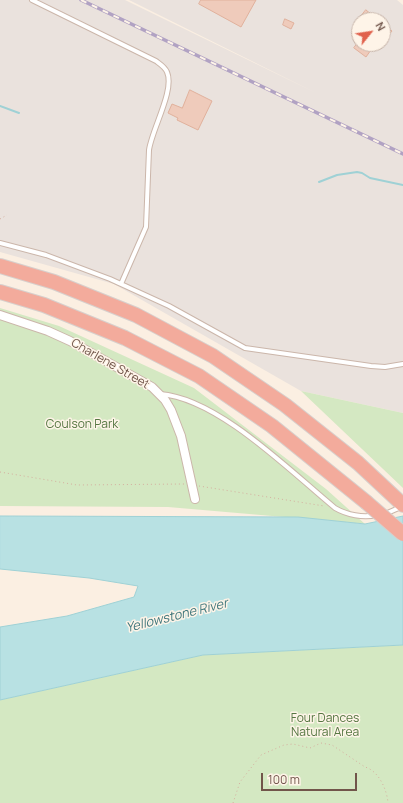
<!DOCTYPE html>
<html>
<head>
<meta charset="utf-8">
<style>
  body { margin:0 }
  #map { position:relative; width:403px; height:803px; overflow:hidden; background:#fbefe2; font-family:Manrope,sans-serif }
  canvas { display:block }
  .north { position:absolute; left:351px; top:12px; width:40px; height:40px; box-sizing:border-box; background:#fef4e8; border:1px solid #c6b4a9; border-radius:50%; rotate:60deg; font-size:11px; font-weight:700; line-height:16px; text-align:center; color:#71554a }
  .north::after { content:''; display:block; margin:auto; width:14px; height:18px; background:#e0614c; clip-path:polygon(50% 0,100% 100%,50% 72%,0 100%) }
  .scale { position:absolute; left:261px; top:773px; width:96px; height:18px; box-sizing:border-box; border:2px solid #71554a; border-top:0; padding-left:5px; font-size:12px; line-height:14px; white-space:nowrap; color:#71554a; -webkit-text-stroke:3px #fef4e8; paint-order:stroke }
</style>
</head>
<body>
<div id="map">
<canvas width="403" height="803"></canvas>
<div class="north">N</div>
<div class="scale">100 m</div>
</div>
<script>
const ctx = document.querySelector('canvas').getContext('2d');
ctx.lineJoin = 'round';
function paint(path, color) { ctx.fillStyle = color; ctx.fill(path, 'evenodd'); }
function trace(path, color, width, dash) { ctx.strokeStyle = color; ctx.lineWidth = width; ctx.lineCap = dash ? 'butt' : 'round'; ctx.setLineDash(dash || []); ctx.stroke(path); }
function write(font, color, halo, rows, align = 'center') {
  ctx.font = font + ' Manrope,sans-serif'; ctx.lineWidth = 3; ctx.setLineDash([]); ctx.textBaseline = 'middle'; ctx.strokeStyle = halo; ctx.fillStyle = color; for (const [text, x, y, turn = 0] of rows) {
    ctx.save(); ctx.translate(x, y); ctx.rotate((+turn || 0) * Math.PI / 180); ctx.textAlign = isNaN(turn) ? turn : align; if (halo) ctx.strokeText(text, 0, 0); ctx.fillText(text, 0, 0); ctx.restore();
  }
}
const industrial = new Path2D(`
  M0,0h125l191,93 -187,-93h268l6,5v408l-102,-22 -187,-107 -114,-32zM359,20h24v24h-24z`);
const green = new Path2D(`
  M0,308l59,18 135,62 132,101 39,35 -197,-17 -168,-1z
  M301,391l102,22v75z
  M403,645v158h-403v-103l203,-45z`);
const water = new Path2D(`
  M0,516l298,1 67,7 38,-8v129l-200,10 -203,45v-73l67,-11 67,-19 4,-11 -49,-8 -89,-9z`);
const stream = new Path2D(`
  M0,106l19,7
  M319,182l18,-7 20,-3 5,1 8,5 33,7`);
const building = new Path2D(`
  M201,0h55l-15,27 -42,-23z
  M366,10l12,10h-20z
  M285,19l9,4 -3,6 -8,-4z
  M383,24l9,7 -9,11z
  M357,44h12l4,3 -7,10 -12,-9z
  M190,90l22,11 -14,29 -21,-10 1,-2 -10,-5 4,-9 10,4z`);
const path = new Path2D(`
  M0,219l7,-4
  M0,472l77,13 107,-1
  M199,486l125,20
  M233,803l7,-21 21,-27 23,-10 9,-1 17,4 11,-5 11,2 33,22c14,4 22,23 23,36`);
const service = new Path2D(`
  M32,0l124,61c4,3 9,6 11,11 8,18 -15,57 -18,78l-3,77 -25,57
  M0,243l46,12 64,24 59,27 76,42 126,18 14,1 18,-3
  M160,394c58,4 131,78 175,114 12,7 28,10 42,7
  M385,514l16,-7`);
const minor = new Path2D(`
  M0,315l48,16 22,10 82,46 13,13 6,10 10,26 14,63`);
const motorway = new Path2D(`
  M0,266l54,16 82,33 77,41 72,49 73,58 45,42
  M0,292l44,13 81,33 74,38 73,50 94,76`);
const rail = new Path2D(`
  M81,0l322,154`);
const motorwayBridge = new Path2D(`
  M366,502l37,32`);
const streetNames = [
  ["Charlene Street",110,364,30]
];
const parkNames = [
  ["Coulson Park",82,425],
  ["Four Dances",325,719],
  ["Natural Area",325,733]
];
const waterNames = [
  ["Yellowstone River",177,616,-14]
];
paint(industrial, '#eae2dd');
paint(green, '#d4e8c2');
paint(water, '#b8e1e3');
trace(water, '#9fd1d5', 1);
trace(stream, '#9fd1d5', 2);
paint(building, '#efcbbb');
trace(building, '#e1b19c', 1);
trace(service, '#cbb6aa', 6);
trace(minor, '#cbb6aa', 10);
trace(motorway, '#d7cfcc', 16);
trace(path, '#d4af9f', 1, [1, 3]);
trace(service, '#fff', 4);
trace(minor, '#fff', 8);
trace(motorway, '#f3ab9c', 14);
trace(rail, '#b1a2c3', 3.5);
trace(rail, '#fef4e8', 2, [6]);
trace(motorwayBridge, '#d7cfcc', 16, []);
trace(motorwayBridge, '#f3ab9c', 14);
write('12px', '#71554a', '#fef4e8', streetNames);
write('12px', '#567742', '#fef4e8', parkNames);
write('italic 13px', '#42787d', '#fef4e8', waterNames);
</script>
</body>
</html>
